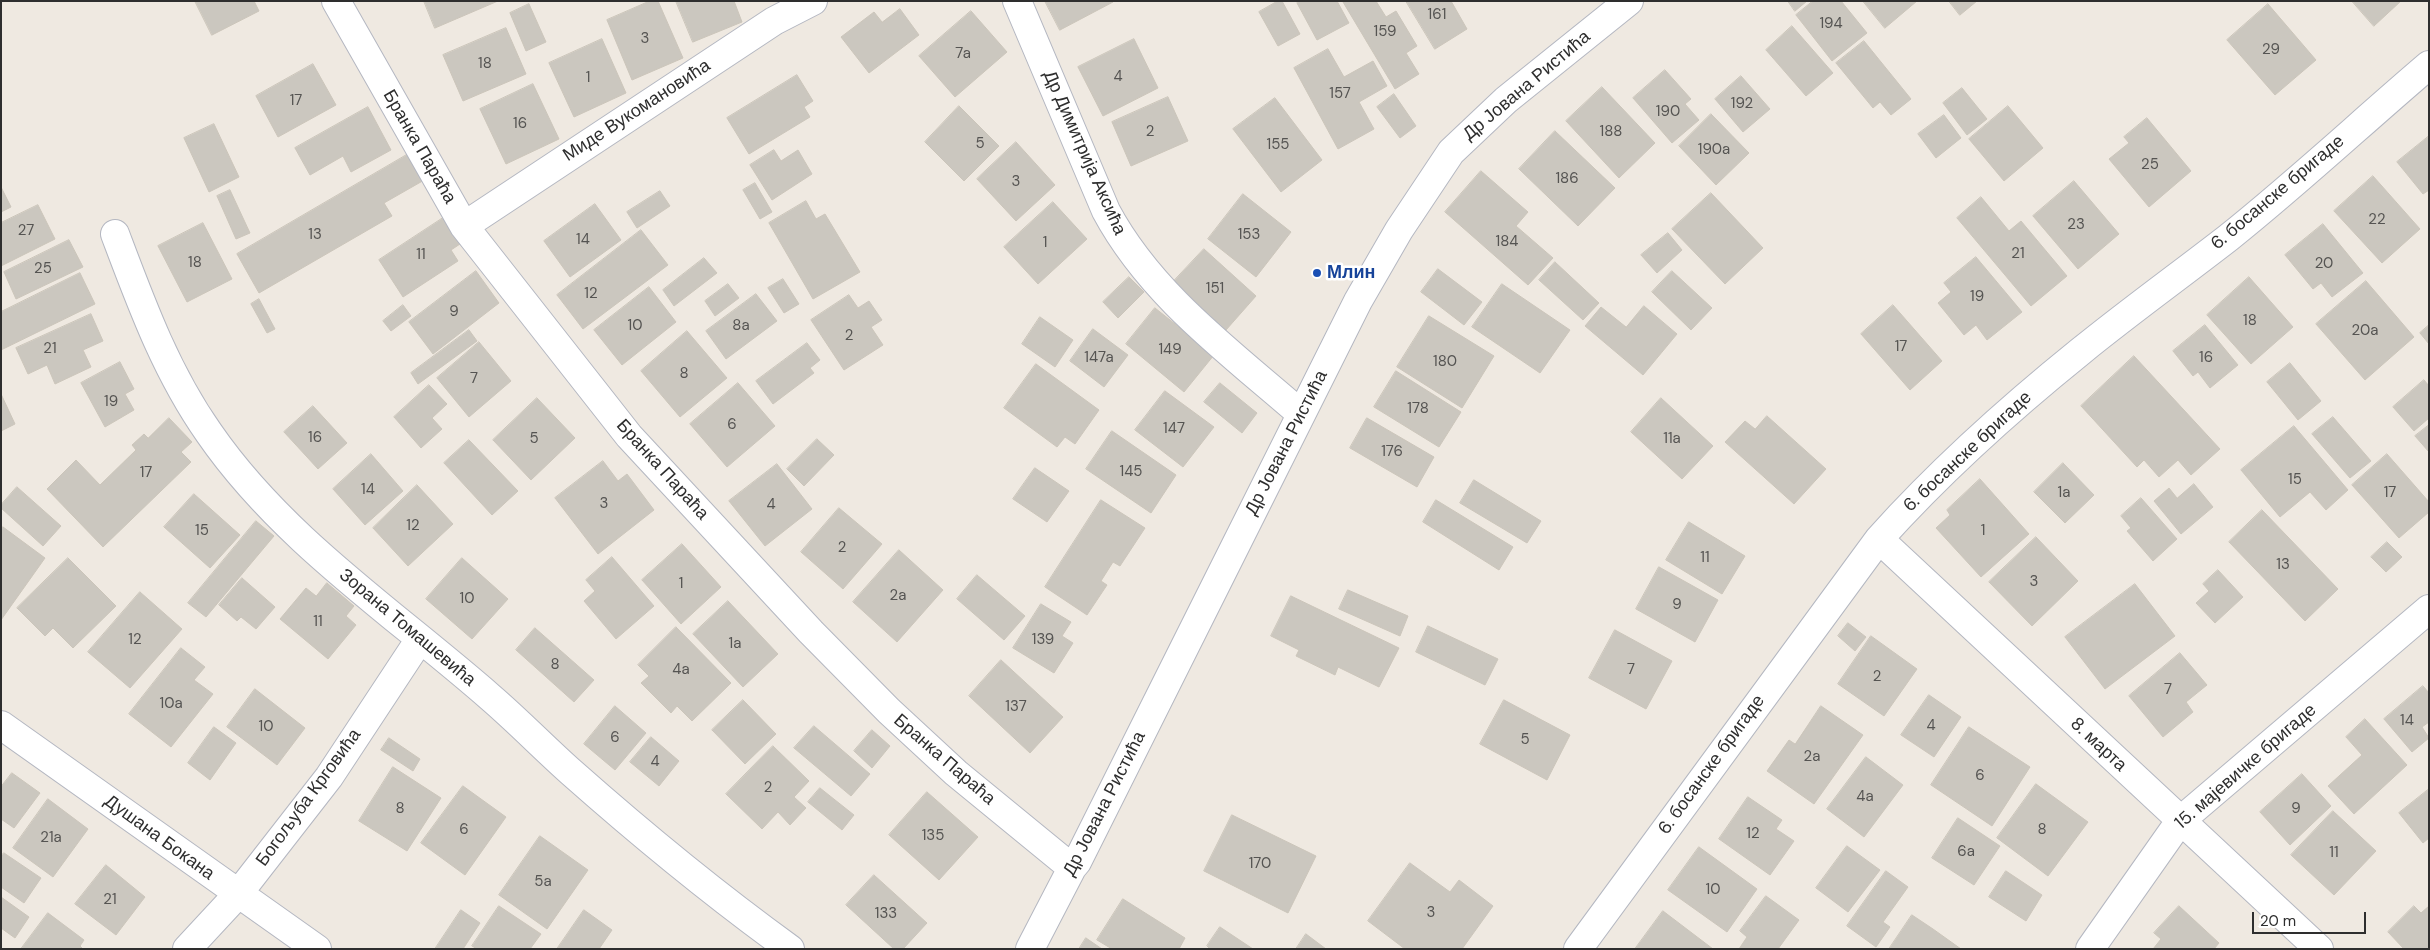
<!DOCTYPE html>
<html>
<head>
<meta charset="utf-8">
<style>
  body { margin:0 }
  #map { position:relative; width:2430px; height:950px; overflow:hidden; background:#efe9e1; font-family:"DM Sans",sans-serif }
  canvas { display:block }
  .frame { position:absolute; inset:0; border:2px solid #2e2e2e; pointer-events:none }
  .scale { position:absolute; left:2252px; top:912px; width:114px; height:22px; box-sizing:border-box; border:2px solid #2e2e2e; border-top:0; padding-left:6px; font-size:15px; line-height:18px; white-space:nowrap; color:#2e2e2e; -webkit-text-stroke:4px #fff; paint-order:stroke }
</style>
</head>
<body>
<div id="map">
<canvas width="2430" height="950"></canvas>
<div class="frame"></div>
<div class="scale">20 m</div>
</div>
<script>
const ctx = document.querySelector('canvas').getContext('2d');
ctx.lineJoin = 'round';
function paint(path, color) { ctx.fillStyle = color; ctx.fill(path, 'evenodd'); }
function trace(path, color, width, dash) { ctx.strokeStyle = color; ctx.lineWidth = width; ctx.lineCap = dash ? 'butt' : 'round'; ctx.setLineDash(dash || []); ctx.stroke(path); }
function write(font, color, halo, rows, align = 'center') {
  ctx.font = font + ' "DM Sans",sans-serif'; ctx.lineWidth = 5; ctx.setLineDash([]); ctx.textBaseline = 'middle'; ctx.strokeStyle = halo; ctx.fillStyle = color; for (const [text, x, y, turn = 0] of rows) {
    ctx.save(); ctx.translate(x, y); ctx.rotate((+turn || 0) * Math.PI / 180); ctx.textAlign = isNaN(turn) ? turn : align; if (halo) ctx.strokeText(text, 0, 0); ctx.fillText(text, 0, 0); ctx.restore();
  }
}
const building = new Path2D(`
  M195,1h59l5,10 -47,24z
  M424,1h74l-63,27z
  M650,1h8l25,57 -51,22 -25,-60z
  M676,1h58l8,21 -49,20z
  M1045,1h68v1l-53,28z
  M1278,1h4l18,33 -22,12 -19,-34z
  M1300,1h37l12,22 -32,17 -20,-37z
  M1376,1l10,16 10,-6 21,35 -11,7 13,21 -24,15 -52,-87z
  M1406,1h45l16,28 -32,20z
  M1788,1h19l-12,10z
  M1813,1h28l26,32 -35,28 -36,-46z
  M1863,1h54l-32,27z
  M1949,1h28l-17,14z
  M2352,1h49l-27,25z
  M529,4l17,38 -20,9 -16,-38z
  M2268,4l48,56 -41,35 -48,-55z
  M900,9l19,26 -50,38 -28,-36 33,-25 8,10z
  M971,11l36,41 -52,45 -36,-41z
  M1792,26l41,47 -27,23 -40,-46z
  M506,28l20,46 -63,27 -20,-46z
  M602,39l24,54 -52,24 -25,-54z
  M1134,39l24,49 -55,28 -25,-49z
  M1864,41l47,58 -20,16 -11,-13 -7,6 -37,-45z
  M1328,49l16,28 29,-16 14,25 -28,16 15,27 -36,20 -44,-81z
  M313,64l23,41 -58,32 -22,-41z
  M1665,70l26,29 -6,5 14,16 -27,23 -39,-45z
  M797,75l16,26 -9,6 6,10 -61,37 -22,-36z
  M1741,76l29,33 -27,23 -28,-33z
  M533,84l26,55 -53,25 -26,-55z
  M1602,87l53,56 -36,35 -53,-57z
  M1962,88l25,31 -20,16 -24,-32z
  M1394,94l22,32 -16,12 -23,-31z
  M1168,97l20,44 -57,25 -19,-44z
  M1275,98l47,62 -41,32 -48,-63z
  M959,106l40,40 -35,35 -39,-39z
  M2008,106l35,42 -39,33 -35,-42z
  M368,107l23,43 -40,22 -8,-16 -33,19 -15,-27z
  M1711,114l38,39 -33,32 -37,-39z
  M1944,115l17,23 -25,20 -18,-24z
  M2147,118l44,53 -42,36 -40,-48 20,-16 -5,-6z
  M214,124l25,53 -30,15 -25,-54z
  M1555,131l60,57 -37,38 -59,-57z
  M2429,136v54l-6,4 -26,-32z
  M1016,142l39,43 -39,36 -39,-42z
  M774,150l7,11 17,-11 14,24 -40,26 -22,-35z
  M410,153l16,26 -42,24 8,13 -133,77 -22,-39z
  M1481,171l47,41 -12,14 37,32 -25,27 -83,-73z
  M2373,176l47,53 -38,34 -48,-52z
  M2074,181l45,53 -41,35 -45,-53z
  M755,183l17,29 -12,7 -17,-29z
  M1,187l10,20 -10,5z
  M230,190l20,43 -14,6 -19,-43z
  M660,191l10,15 -33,22 -10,-16z
  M1711,193l52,55 -38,36 -53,-55z
  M1243,194l48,38 -35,45 -48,-38z
  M1981,197l28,34 12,-10 46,55 -36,30 -74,-88z
  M806,201l10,18 9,-5 35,58 -47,27 -44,-76z
  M1053,202l34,37 -49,45 -34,-37z
  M595,204l26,36 -51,37 -26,-36z
  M38,205l17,34 -54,27v-43z
  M443,218l17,26 -9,6 7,11 -55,36 -24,-37z
  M203,223l29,56 -45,23 -29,-56z
  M2323,224l40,49 -31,24 -11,-14 -8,6 -28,-34z
  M641,230l27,35 -85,64 -26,-34z
  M1668,233l14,17 -25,23 -16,-18z
  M69,240l14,27 -67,32 -12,-27z
  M1204,249l52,47 -30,34 -53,-48z
  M1976,257l46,55 -35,28 -11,-15 -12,10 -26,-32 13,-11 -7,-9z
  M704,258l13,15 -43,33 -11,-16z
  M1555,262l44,41 -16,17 -44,-40z
  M1438,269l44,33 -18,23 -43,-33z
  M476,271l23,32 -66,51 -24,-32z
  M1672,271l40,37 -21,22 -39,-38z
  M80,273l15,31 -94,46v-38z
  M1129,277l15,15 -26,26 -15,-16z
  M2249,277l44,50 -42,37 -44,-49z
  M783,279l16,25 -15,9 -16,-25z
  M2366,281l48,56 -49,43 -49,-56z
  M728,284l11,14 -24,18 -10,-15z
  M1502,284l68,46 -30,43 -68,-46z
  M649,287l27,35 -54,43 -28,-35z
  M756,294l21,27 -51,38 -20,-28z
  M849,295l9,13 11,-7 13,19 -11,7 12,18 -39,25 -33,-50z
  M259,299l16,30 -8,4 -16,-29z
  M403,305l8,11 -20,15 -8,-10z
  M1893,305l49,56 -32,29 -49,-56z
  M1644,306l33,28 -34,41 -58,-49 16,-19 25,20z
  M1155,308l59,47 -30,37 -58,-48z
  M91,314l12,27 -20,9 8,17 -36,17 -8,-19 -19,9 -12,-26z
  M1429,316l65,40 -32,52 -65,-41z
  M1040,317l33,23 -18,27 -33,-23z
  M2205,325l33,40 -28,23 -12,-16 -5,4 -20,-25z
  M2429,325v19l-9,-11z
  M1093,329l35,26 -24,32 -34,-26z
  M469,330l8,11 -59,43 -7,-11z
  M687,331l40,47 -47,39 -39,-46z
  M479,342l32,39 -42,36 -32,-39z
  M807,343l13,17 -10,8 4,5 -41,31 -17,-23z
  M2134,356l86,93 -29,26 -13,-15 -19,17 -15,-17 -7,7 -56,-61z
  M120,362l14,27 -9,5 9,16 -29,17 -24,-44z
  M2290,363l31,38 -23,19 -31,-38z
  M1036,364l63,46 -24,34 -10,-7 -8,10 -53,-39z
  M1396,371l65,41 -22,35 -65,-40z
  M2424,380l5,6v32l-15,13 -21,-24z
  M738,383l37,43 -48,41 -37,-43z
  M1220,383l37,30 -15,20 -38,-31z
  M429,385l18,19 -15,14 10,11 -21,19 -27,-31z
  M1165,391l49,36 -31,40 -48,-37z
  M1,394l14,30 -14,7z
  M537,398l38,40 -44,42 -38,-40z
  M1661,398l52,48 -31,33 -51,-47z
  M313,406l34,37 -29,26 -34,-37z
  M1767,416l59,53 -32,35 -69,-62 20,-21 10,8z
  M2333,417l38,44 -21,17 -38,-44z
  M169,418l23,24 -11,10 10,10 -88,85 -56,-58 29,-29 24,25 36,-35 -4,-5 12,-11 4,4z
  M1367,418l67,39 -17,30 -67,-39z
  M2429,425v27l-14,-16z
  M2294,426l54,64 -22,20 -16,-18 -30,25 -39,-47z
  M1112,431l64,44 -25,38 -65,-44z
  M817,439l17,16 -30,31 -17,-17z
  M469,440l49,51 -26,24 -48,-52z
  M371,454l32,37 -38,34 -32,-36z
  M2387,454l42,48v10l-30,26 -47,-53z
  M603,461l15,20 9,-7 27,36 -56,44 -43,-56z
  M2063,463l31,32 -29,28 -31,-31z
  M777,464l35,45 -47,37 -36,-45z
  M1035,468l34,23 -22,31 -34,-23z
  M1980,479l49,55 -48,43 -45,-49 14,-13 -3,-5z
  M1474,480l67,41 -14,22 -67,-40z
  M2194,484l19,23 -32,27 -27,-33 15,-13 8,10z
  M417,485l36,39 -45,42 -35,-38z
  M17,487l44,39 -18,20 -42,-38v-3z
  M194,494l46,41 -30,33 -46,-41z
  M2141,498l36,41 -24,22 -26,-30 4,-3 -10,-12z
  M1101,500l44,28 -25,38 -7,-4 -12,19 6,4 -20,30 -42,-28z
  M1436,500l77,47 -14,23 -76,-48z
  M839,508l43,36 -39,45 -42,-37z
  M2262,510l76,79 -33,32 -76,-79z
  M256,521l18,15 -68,81 -18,-14z
  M1689,522l56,34 -23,38 -56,-34z
  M3,527l42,31 -44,62v-90z
  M2036,537l42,44 -46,45 -43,-44z
  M2387,542l15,15 -16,15 -15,-15z
  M682,544l39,43 -40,37 -39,-44z
  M899,550l44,40 -46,52 -44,-40z
  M612,557l42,49 -38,33 -32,-38 11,-10 -9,-11z
  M68,558l48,48 -43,42 -20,-20 -8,8 -28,-28z
  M462,558l46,41 -36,40 -46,-40z
  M1659,567l59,33 -23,42 -59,-33z
  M2218,570l25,27 -28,26 -19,-20 13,-12 -6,-7z
  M977,575l48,41 -21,24 -47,-41z
  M242,578l33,29 -19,22 -15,-12 -4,4 -18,-16z
  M327,583l27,23 -8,10 10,9 -28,34 -48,-40 26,-31 10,8z
  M2135,584l40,52 -70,53 -40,-52z
  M1348,590l60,26 -8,20 -61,-27z
  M140,592l42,37 -52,59 -42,-36z
  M1291,596l108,52 -20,39 -41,-20 -3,8 -39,-19 3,-6 -28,-14z
  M728,601l50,53 -35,33 -50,-53z
  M1041,604l30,18 -9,14 11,7 -19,30 -41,-25z
  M1848,623l18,14 -11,14 -17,-15z
  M1428,626l70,33 -13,26 -69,-33z
  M676,627l55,56 -39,38 -15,-15 -6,7 -30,-30 8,-7 -11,-11z
  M535,628l59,52 -20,22 -58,-52z
  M1615,630l57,31 -26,48 -57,-31z
  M1871,636l46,33 -33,47 -46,-32z
  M181,648l24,19 -11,13 19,14 -42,53 -42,-33z
  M2180,653l27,32 -21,17 7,10 -30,25 -34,-41z
  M1001,660l62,57 -33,36 -61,-57z
  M2423,686l6,7v29l-7,5 7,11 -17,14 -28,-33z
  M255,689l50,39 -28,37 -50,-38z
  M1929,695l32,22 -27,40 -33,-22z
  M743,700l33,34 -31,30 -33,-34z
  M1504,700l66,35 -23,45 -67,-36z
  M615,706l31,27 -31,37 -31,-26z
  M1821,706l42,29 -49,69 -47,-33 22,-31 6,4z
  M2365,719l42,46 -53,49 -26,-28 34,-31 -16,-18z
  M814,726l56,48 -19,22 -57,-48z
  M214,727l22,16 -26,37 -22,-17z
  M1969,727l61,40 -38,59 -61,-41z
  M872,730l18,16 -18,22 -18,-17z
  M651,737l28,24 -20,25 -29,-24z
  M389,738l31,21 -7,12 -32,-21z
  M773,746l36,35 -15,16 12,11 -16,17 -12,-13 -16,17 -36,-35z
  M1866,757l37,28 -39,52 -37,-28z
  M393,767l48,31 -34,53 -48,-30z
  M12,773l28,20 -26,35 -13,-9v-32z
  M2302,774l29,32 -41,39 -30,-33z
  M2036,784l52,38 -40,54 -51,-38z
  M463,786l43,31 -41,58 -44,-32z
  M820,788l34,27 -12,15 -34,-28z
  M2429,789v49l-6,5 -24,-30z
  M927,792l51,45 -39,43 -50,-45z
  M1748,797l34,23 -6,9 18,12 -24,34 -51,-36z
  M48,799l40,30 -35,48 -40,-29z
  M2333,811l43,40 -42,44 -43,-40z
  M1232,815l84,41 -28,57 -84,-42z
  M1958,818l42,28 -26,39 -42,-27z
  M540,836l48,34 -41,59 -48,-34z
  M1847,846l33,24 -32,42 -32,-24z
  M1699,847l58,42 -30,43 -59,-42z
  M4,853l37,25 -17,25 -23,-16v-31z
  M1410,863l40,29 9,-12 34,26 -31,43h-57l-37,-28z
  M106,865l39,32 -29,38 -41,-31z
  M1886,871l22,16 -25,35 7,5 -14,20 -29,-21z
  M2006,871l36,24 -16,26 -37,-24z
  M874,875l53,48 -24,26h-9l-48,-44z
  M1766,896l33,24 -21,29h-39l8,-12 -7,-6z
  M1,897l28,20 -14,21 -14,-10z
  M1123,899l62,39 -6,11h-67l-15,-9z
  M499,906l42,28 -11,15h-53l-5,-3z
  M2179,906l40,37 -5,6h-61l8,-10 -7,-6z
  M2414,906l7,7 8,-7v43h-25l-16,-17z
  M461,910l19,13 -17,26h-28z
  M584,910l28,20 -13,19h-42z
  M1663,911l50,38h-78z
  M48,913l36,27 -4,6 3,3h-62z
  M1912,915l21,14 28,20h-72z
  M1220,927l33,22h-43l-3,-3z
  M1306,934l20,15h-30z
  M1086,938l16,11h-23z`);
const minor = new Path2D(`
  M336,1l128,225 165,210 182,196 78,79 67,62 116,95
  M1017,1l89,210c45,84 124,141 195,203
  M464,226l310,-205 39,-20
  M115,234c26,69 51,138 94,199 73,106 185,180 281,264 28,24 54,51 81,75 70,62 143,122 219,177
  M1879,539l440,410
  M1,725l316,224
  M187,949l51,-55 91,-117 91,-138
  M1030,949l42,-81 5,-6 281,-561 41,-71 52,-78 55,-52 123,-99
  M1578,949l301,-410c62,-69 130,-130 202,-188 48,-39 98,-75 147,-113 69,-55 134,-116 201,-173
  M2090,949l90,-128 249,-212`);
const markers = [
  [1317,273,5,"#1a4fb4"]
];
const numberNames = [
  ["161",1437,15],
  ["194",1831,24],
  ["159",1385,32],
  ["3",645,39],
  ["29",2271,50],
  ["7a",963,54],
  ["18",485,64],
  ["4",1118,77],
  ["1",588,78],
  ["157",1340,94],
  ["17",296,101],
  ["192",1742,104],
  ["190",1668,112],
  ["16",520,124],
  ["2",1150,132],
  ["188",1611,132],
  ["5",980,144],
  ["155",1278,145],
  ["190a",1714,150],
  ["25",2150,165],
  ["186",1567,179],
  ["3",1016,182],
  ["22",2377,220],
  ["23",2076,225],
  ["27",26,231],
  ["13",315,235],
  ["153",1249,235],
  ["14",583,240],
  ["184",1507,242],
  ["1",1045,243],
  ["21",2018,254],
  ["11",421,255],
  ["18",195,263],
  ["20",2324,264],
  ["25",43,269],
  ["151",1215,289],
  ["12",591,294],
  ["19",1977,297],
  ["9",454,312],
  ["18",2250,321],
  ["10",635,326],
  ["8a",741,326],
  ["20a",2365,331],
  ["2",849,336],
  ["17",1901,347],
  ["21",50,349],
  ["149",1170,350],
  ["147a",1099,358],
  ["16",2206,358],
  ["180",1445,362],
  ["8",684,374],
  ["7",474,379],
  ["19",111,402],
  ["178",1418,409],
  ["6",732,425],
  ["147",1174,429],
  ["16",315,438],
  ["5",534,439],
  ["11a",1672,439],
  ["176",1392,452],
  ["145",1131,472],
  ["17",146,473],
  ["15",2295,480],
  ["14",368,490],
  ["1a",2064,493],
  ["17",2390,493],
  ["3",604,504],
  ["4",771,505],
  ["12",413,526],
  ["15",202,531],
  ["1",1983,531],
  ["2",842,548],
  ["11",1705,558],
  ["13",2283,565],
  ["3",2034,582],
  ["1",681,584],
  ["2a",898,596],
  ["10",467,599],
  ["9",1677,605],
  ["11",318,622],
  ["12",135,640],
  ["139",1043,640],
  ["1a",735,644],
  ["8",555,665],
  ["4a",681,670],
  ["7",1631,670],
  ["2",1877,677],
  ["7",2168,690],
  ["10a",171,704],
  ["137",1016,707],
  ["14",2407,721],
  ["4",1931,726],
  ["10",266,727],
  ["6",615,738],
  ["5",1525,740],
  ["2a",1812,757],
  ["4",655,762],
  ["6",1980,776],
  ["2",768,788],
  ["4a",1865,797],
  ["8",400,809],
  ["9",2296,809],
  ["6",464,830],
  ["8",2042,830],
  ["12",1753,834],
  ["135",933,836],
  ["21a",51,838],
  ["6a",1966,852],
  ["11",2334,853],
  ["170",1260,864],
  ["5a",543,882],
  ["10",1713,890],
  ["21",110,900],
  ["3",1431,913],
  ["133",886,914]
];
const streetNames = [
  ["Др Јована Ристића",1527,86,-40],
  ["Миде Вукомановића",637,111,-33],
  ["Бранка Параћа",419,147,60],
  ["Др Димитрија Аксића",1084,153,66],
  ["6. босанске бригаде",2278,193,-40],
  ["Др Јована Ристића",1287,443,-63],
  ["6. босанске бригаде",1968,452,-43],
  ["Бранка Параћа",662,470,48],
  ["Зорана Томашевића",407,628,40],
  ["8. марта",2098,745,43],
  ["Бранка Параћа",944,760,41],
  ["6. босанске бригаде",1712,765,-54],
  ["15. мајевичке бригаде",2246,767,-41],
  ["Богољуба Крговића",309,798,-54],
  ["Др Јована Ристића",1105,804,-63],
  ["Душана Бокана",159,838,36]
];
const transitNames = [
  ["Млин",1327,273]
];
paint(building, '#cbc7bf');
trace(building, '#cbc5ba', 1);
trace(minor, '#b4b7c1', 30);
trace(minor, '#fff', 28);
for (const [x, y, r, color] of markers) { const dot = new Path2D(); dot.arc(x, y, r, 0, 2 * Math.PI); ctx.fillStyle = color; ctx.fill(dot); trace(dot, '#fff', 2); }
write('15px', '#555452', null, numberNames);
write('18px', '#2e2e2e', '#fff', streetNames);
write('bold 18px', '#164399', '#fff', transitNames, 'left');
</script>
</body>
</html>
